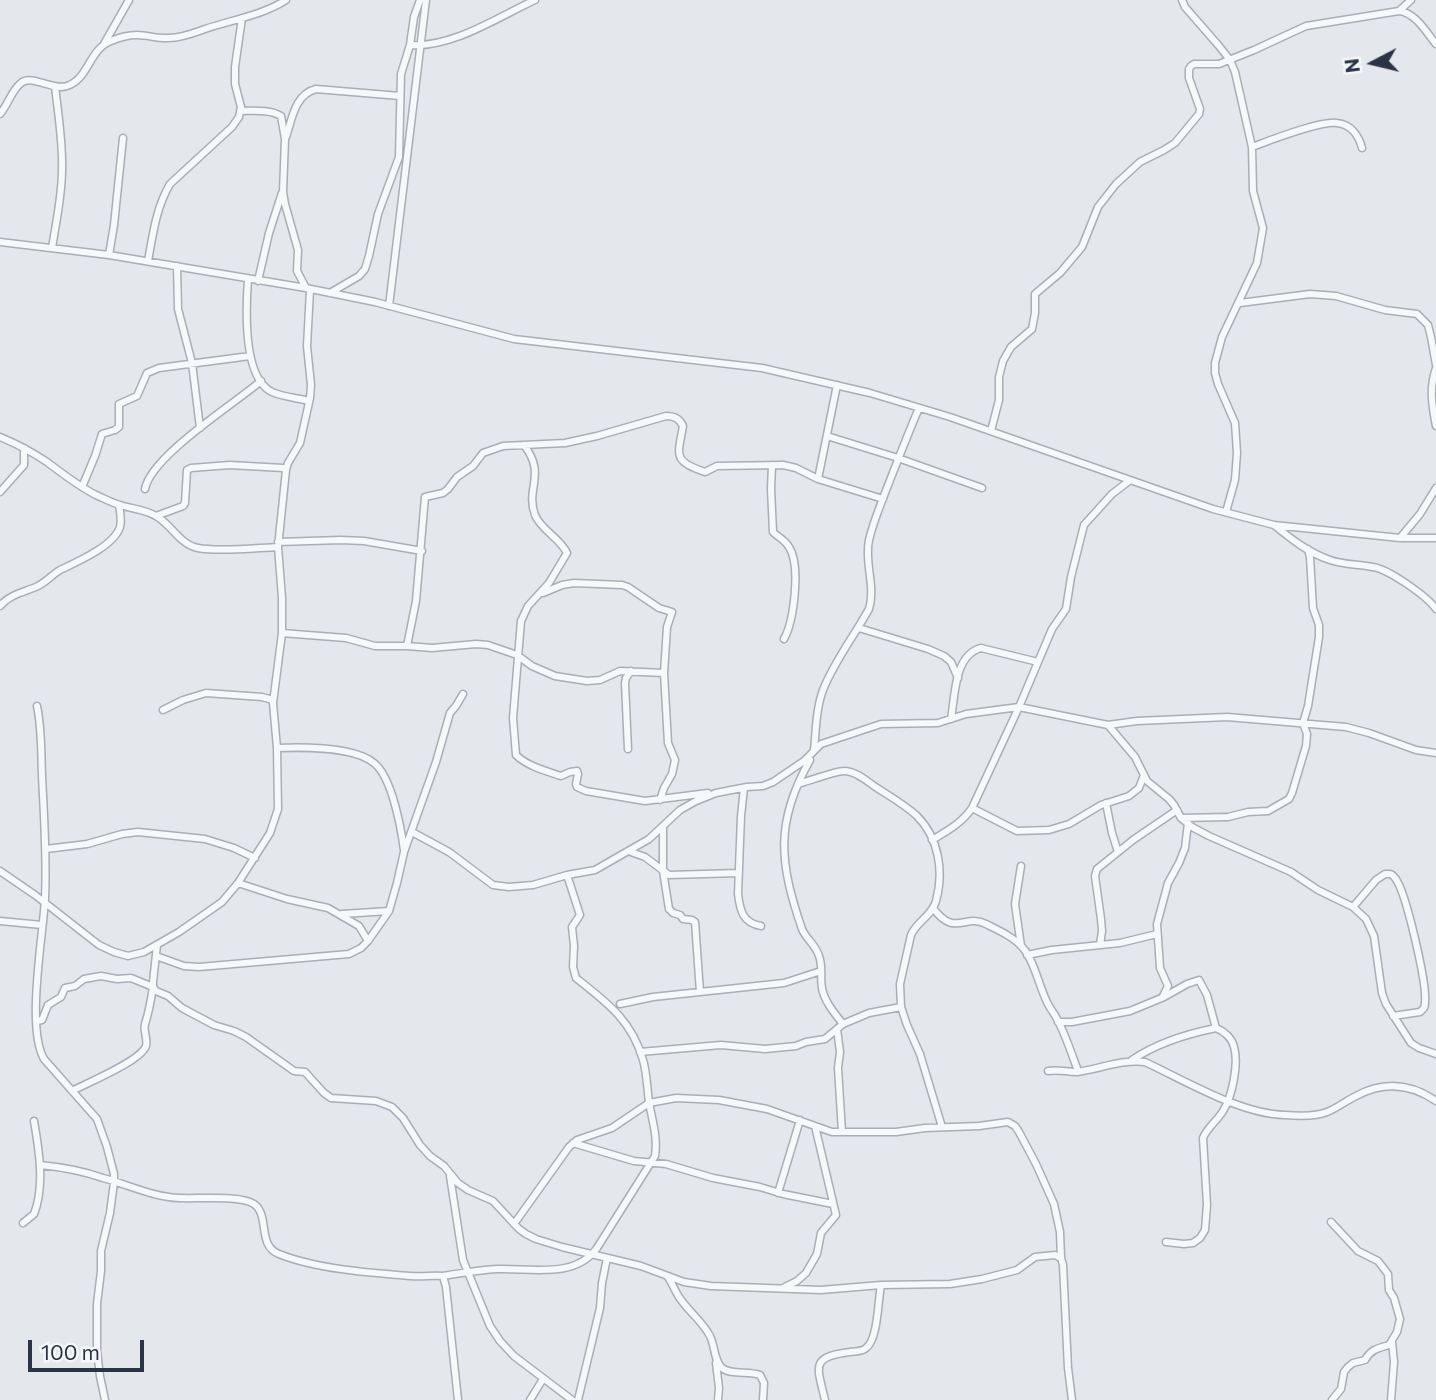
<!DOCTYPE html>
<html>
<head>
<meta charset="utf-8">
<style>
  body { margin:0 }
  #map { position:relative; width:1436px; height:1400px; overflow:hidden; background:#e4e7ec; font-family:Commissioner,sans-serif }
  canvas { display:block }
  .north { position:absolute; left:1338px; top:28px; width:70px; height:70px; -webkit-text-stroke:5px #f4f6f9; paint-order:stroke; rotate:263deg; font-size:19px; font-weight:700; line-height:28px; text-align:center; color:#2b3445 }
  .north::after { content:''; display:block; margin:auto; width:24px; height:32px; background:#2b3445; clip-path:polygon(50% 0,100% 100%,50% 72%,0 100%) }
  .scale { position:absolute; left:28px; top:1340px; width:116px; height:32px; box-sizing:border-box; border:4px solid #2b3445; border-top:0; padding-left:9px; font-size:21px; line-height:24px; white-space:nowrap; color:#2b3445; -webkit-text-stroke:5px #f4f6f9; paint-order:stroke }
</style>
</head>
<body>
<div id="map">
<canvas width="1436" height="1400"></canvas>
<div class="north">N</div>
<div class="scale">100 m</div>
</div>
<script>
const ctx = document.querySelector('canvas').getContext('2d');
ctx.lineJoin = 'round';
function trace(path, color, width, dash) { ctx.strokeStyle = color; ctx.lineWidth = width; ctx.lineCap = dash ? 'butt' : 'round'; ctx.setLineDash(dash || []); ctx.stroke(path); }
const minor = new Path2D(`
  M1182,0l3,7 34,39 11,14 5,12 17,75 1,44 10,37 -6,35 -35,74 -7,26v10l3,11 17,39 2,30 -2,27 -9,32
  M1399,11l12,-11
  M104,44l25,-44
  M410,45c42,3 88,-28 125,-45
  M240,111c13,0 30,-2 41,5l4,23 -2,53 2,12 13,46 -1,21 9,17
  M0,114c8,-9 11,-23 21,-31 11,-9 32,8 46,3 22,-7 22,-37 44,-45 7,-3 18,-6 26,-6 11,0 21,4 32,3 13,0 25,-5 36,-9 27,-9 58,-14 81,-29
  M286,137c6,-18 9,-43 30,-48l84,7
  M1252,147c19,-7 67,-26 85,-24 14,1 22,13 25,25
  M0,242l109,13 197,33 69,14 139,37 248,29 108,25 80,24 263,92 61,16 126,13h36
  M52,248c4,-26 10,-52 10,-78 1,-28 -4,-56 -7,-84
  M109,255l5,-30 9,-87
  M148,261c5,-27 8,-53 22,-77l62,-57 7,-10 2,-10 -6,-23v-17l7,-49
  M177,266l1,43 14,54 8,65
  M248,279c-2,28 -6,98 24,113 11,5 26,6 37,9
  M258,281l11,-48 13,-40
  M330,293l29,-17 6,-7 4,-13 9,-42 21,-57 2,-83 9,-29 4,-28 6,-17
  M1240,303l70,-9 26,2 49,14 32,4 11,11 3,12 5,28
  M389,306l37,-306
  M1436,368c-7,20 -4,38 0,58
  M991,431l8,-31v-23l4,-16 8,-14 21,-18 3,-16v-19l25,-21 22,-26 16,-40 18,-23 24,-22 24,-12 11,-7 24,-29 1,-5 -11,-31v-9l2,-3 3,-2h25l35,-14 52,-24 93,-15c17,2 27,21 37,33
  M827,436l71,22 84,30
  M0,437c17,7 32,15 47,25 16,12 31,24 49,33 7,3 16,8 24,10 12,4 24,4 36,11 15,8 24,29 42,32 20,4 57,0 80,-1
  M524,445c23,30 1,43 11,70 6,15 25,23 32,38l-18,30 -21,23 -7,15 -8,97 3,37c11,11 30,16 45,21l9,-4 7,-1 1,3 -2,10 1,3 9,4 59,10 63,-8
  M772,465l-1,24 2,43c5,5 12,8 16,15 12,18 5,74 -5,92
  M818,479l19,-94
  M82,487l13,-31 7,-22 13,-4 4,-3v-23l18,-8 10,-23 12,-5 91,-12
  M145,489c6,-33 89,-85 116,-108
  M0,492l24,-27v-17
  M156,516l27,-10 2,-3 2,-33 4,-2 39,-3 53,3 3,2
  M1274,525c17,14 35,28 56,35 14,5 28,4 43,7 15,2 54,29 63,42
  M1400,538l20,-24 16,-26
  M278,542l63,-2 23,1 58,10
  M543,593l19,-8 12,-2 48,2 6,2 31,21 13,4 -5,15 -3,46 4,70 7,17 -3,14 -8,14 -4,12
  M0,606c10,-12 25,-14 38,-20 8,-4 14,-11 22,-16 17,-8 54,-24 60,-43 2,-7 0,-15 -1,-22
  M859,628l69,21 16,7 7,6 7,16
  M282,633l64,5 29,8h32l25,2 44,-4 12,1 29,10 15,11 23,10 32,5 13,-1 20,-9 44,2
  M407,646l9,-45 9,-104 18,-4 5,-4 9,-12 16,-11 10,-13 20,-7 62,-3 32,-7 69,-20c8,0 13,2 17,10 -5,29 -11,35 22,46l12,-6 66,-1 13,3 22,11 65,20
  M37,706c5,24 4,46 5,70 2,41 5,82 3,123 -2,37 -19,129 -1,160l53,60 10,28 7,27v8l-4,31 -9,38v20l-4,33v47l3,25 5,24
  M163,710l20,-10 23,-7 56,4 11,3
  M951,719c4,-23 3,-64 30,-71l57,14
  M1108,725l27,32 12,24 22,18 5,6 7,13 11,9 17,9 82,36 27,18 35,17 13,12 8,17 8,57 4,11 25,39 8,5 17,6
  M277,748c26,-1 77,-1 97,15 18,14 27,65 30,87
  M628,749l-3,-66 1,-5 5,-7
  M814,750c2,-20 2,-41 9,-60 11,-28 31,-54 46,-81 7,-23 -5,-46 0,-69 4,-17 10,-31 16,-47 11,-28 22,-57 34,-85
  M810,760c-35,62 -31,102 -8,169 4,10 14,16 17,27 4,10 1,21 3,32 2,13 13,26 21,36
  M798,784c11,-3 37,-13 46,-13 12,0 24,11 33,17 14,9 28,17 40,28 22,22 27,56 19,85 -4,15 -19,20 -25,34l-11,49 1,23 6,18 13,29 22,73
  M744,788l-3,28 -3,78c2,17 5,29 23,32
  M1106,803l6,30 6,19
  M972,808l45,23 32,-1 20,-6 32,-19 28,-9 10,-8 5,-13
  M1182,818l46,-1 20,-5 20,-1 21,-12 3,-6 14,-47 1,-12 -4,-11 5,-17 11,-69v-12l-6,-17 -3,-51 -2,-8
  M663,827v44l6,38 4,4 7,2 3,4 9,1 3,2 5,70
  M412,832l37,20 44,33 16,2 24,-2 34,-10 28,-5 54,-31 31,-29 16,-9 20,-8 31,-6 16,-1 10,-4 31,-21 17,-17 60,-20 57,-1 28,-9 53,-7 89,18 29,-4 90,-4 119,10 23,6 47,17 20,3
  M932,840c15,-9 30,-17 40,-32l47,-101 33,-78 14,-20 5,-32 13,-52 28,-31 17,-13
  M46,849l41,-5 35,-10 16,-2 67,7 29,9 21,10
  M631,852l14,5 24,18 70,-2
  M0,871l35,24 64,50 15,7 14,4 16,-4 35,-20 43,-30 16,-19 32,-50 8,-24 -1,-61 -4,-45 9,-70v-35l-4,-51 8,-77 2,-7 12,-20 10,-45 1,-13 -4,-39 3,-56
  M238,883l49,16 41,9 31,18 9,15
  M1353,907l23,-27 9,-6c6,0 6,-1 10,4 11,13 32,106 30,124 0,6 -1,6 -5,10l-27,4
  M933,908c22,30 32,5 53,16 12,6 28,13 37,24 11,12 16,38 24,54 3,7 8,12 11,19 8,15 14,34 20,50
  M342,914l47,-3
  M0,921l42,4
  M157,945l-4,37v5l3,4 12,5 14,12 32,17 20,6 12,6 48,34 11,1 19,21 7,5 45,3 16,6 11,11 17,27 10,11 14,10 14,17 10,7 25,11 26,28 7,5 10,5 26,8 79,19 43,16 27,4 110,4 60,-5 69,-1 32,-5 35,-9 18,-13 20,-2 6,3 2,7 5,103 4,32
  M1100,945l2,-14 -1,-12 -6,-43 2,-7 36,-29 44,-30
  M1021,946l-6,-42 6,-38
  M1027,955l25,-5 68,-7 37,-9
  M156,956l28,10 15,1 150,-13 12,-6 7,-7 21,-30 8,-28 7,-31 32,-90 14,-49 6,-7 7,-12
  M1163,996l5,-10 -8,-18 -3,-44 11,-41 11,-20 6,-15 3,-25
  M620,1004l33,-7 131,-14 37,-12
  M37,1021l5,-1 6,-15 13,-8 4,-9 10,-2 9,-7 17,-3 16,3 14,-1 22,9c-2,13 -4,25 -8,37 -2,7 3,15 1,22 -5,15 -59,37 -74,45
  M1058,1022h14l58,-11 34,-14 23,-13 12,-4 8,15 9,33
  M837,1029l3,23 -2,16 4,64
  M640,1052l81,-7 44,4 31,-3 10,-4 19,-3 18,-15 26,-11 32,-6
  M1132,1060c25,-17 54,-26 84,-32 8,3 16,10 18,19 5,17 -2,50 -11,64 -6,10 -16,17 -20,27l4,67 -2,25 -5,8 -7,5 -9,1 -18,-2
  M1048,1071c10,-2 19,1 29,1 22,-3 45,-13 68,-10 41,19 95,52 140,53 13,1 30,2 42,-3 10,-4 19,-11 29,-16 28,-15 54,-13 80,5
  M573,1143l61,18 32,3 47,14 47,9 23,7 50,10
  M40,1165c21,2 43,6 63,13 26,7 50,19 77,20 18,1 61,-3 74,6 16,11 3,42 25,50 37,15 92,19 132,22 11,1 22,-1 32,0l3,11 12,113
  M450,1176l13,84 27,66 10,15 14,15 58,44
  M778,1193l22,-73
  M1331,1222l27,29 20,10 10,13 1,16 5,8 6,21 -3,13 -8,13c-10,3 -18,4 -24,15l-12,3 -5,4 -4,5 -3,17 -9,11
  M23,1223l11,-9c11,-28 5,-64 0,-93
  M514,1224l55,-77 8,-7 35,-12 37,-25 27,-5 43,2 48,9 65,23h64l29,-4 54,-2 29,-4 7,4 4,6 17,32 18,40 6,28 1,26
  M443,1276c18,-3 37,-6 55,-7 33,-1 77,10 99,-21l58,-92c3,-19 -3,-36 -6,-54 -2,-14 -2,-29 -6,-42 -11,-40 -37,-58 -67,-82l-3,-11 1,-21 -2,-19 8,-12 -13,-40
  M668,1277c4,6 7,14 11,20 9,14 23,24 31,39 5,10 4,25 12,32 8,7 27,3 38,7l4,8 -1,17
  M783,1288l14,-7 9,-8 11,-19 4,-21 15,-18 -21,-89
  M716,1363l3,25 -1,12
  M530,1400l13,-21
  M578,1400l22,-92 2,-25 5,-25
  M825,1400c-8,-34 -15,-43 25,-48 5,-1 12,0 16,-4 12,-8 12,-48 15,-63
  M1391,1400l3,-38 -2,-20`);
trace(minor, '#a9aeb7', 9);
trace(minor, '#f7f8fa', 6);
</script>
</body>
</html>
